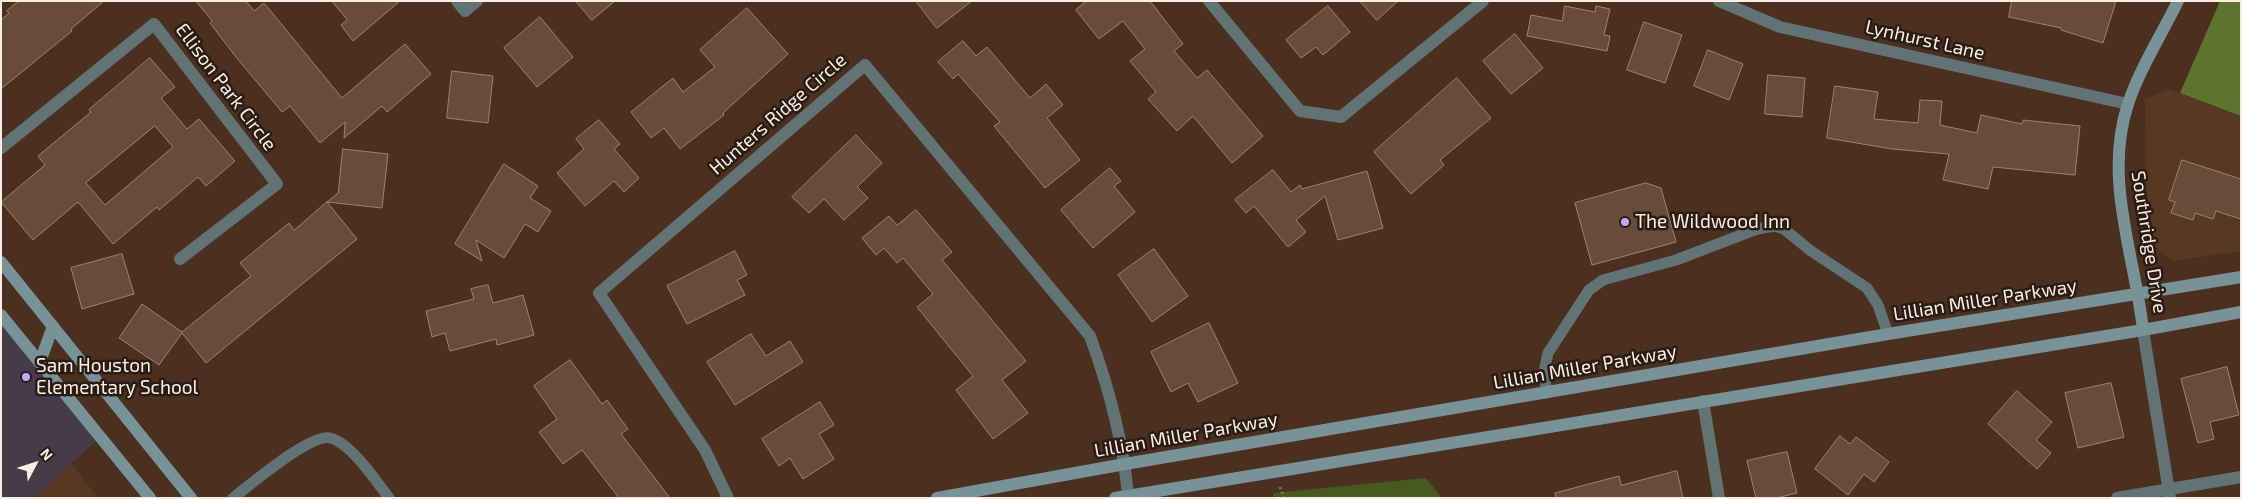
<!DOCTYPE html>
<html>
<head>
<meta charset="utf-8">
<style>
  body { margin:0 }
  #map { position:relative; width:2242px; height:499px; overflow:hidden; background:#4b301f; font-family:"Exo 2",sans-serif }
  canvas { display:block }
  .frame { position:absolute; inset:0; border:2px solid #feede2; pointer-events:none }
  .north { position:absolute; left:10px; top:439px; width:50px; height:50px; -webkit-text-stroke:4px #281c14; paint-order:stroke; rotate:50deg; font-size:14px; font-weight:700; line-height:20px; text-align:center; color:#feede2 }
  .north::after { content:''; display:block; margin:auto; width:18px; height:22px; background:#feede2; clip-path:polygon(50% 0,100% 100%,50% 72%,0 100%) }
</style>
</head>
<body>
<div id="map">
<canvas width="2242" height="499"></canvas>
<div class="frame"></div>
<div class="north">N</div>
</div>
<script>
const ctx = document.querySelector('canvas').getContext('2d');
ctx.lineJoin = 'round';
function paint(path, color) { ctx.fillStyle = color; ctx.fill(path, 'evenodd'); }
function trace(path, color, width, dash) { ctx.strokeStyle = color; ctx.lineWidth = width; ctx.lineCap = dash ? 'butt' : 'round'; ctx.setLineDash(dash || []); ctx.stroke(path); }
function write(font, color, halo, rows, align = 'center') {
  ctx.font = font + ' "Exo 2",sans-serif'; ctx.lineWidth = 5; ctx.setLineDash([]); ctx.textBaseline = 'middle'; ctx.strokeStyle = halo; ctx.fillStyle = color; for (const [text, x, y, turn = 0] of rows) {
    ctx.save(); ctx.translate(x, y); ctx.rotate((+turn || 0) * Math.PI / 180); ctx.textAlign = isNaN(turn) ? turn : align; if (halo) ctx.strokeText(text, 0, 0); ctx.fillText(text, 0, 0); ctx.restore();
  }
}
const built = new Path2D(`
  M2168,89l73,27v135l-69,10 -26,-23 -1,-138z
  M71,463l27,35h-63z`);
const education = new Path2D(`
  M1,317l99,120 -66,61h-33z`);
const green = new Path2D(`
  M1426,478l16,20h-168l-1,-5z`);
const forest = new Path2D(`
  M2220,1h21v115l-61,-23z`);
const building = new Path2D(`
  M19,1h85l-33,28 1,2 -71,58v-69l8,-7 -2,-2z
  M196,1h50l8,10 10,-8 78,95 63,-54 26,30 -44,38 -5,-6 -38,32 1,-16 -25,21 -30,-37 -8,6 -46,-55 -26,-34 2,-2z
  M332,1h68l-47,40 -12,-16 6,-5z
  M576,1h39l-23,19z
  M916,1h56l-35,27z
  M1087,1h63l33,43 -9,7 23,27 10,-8 56,66 -31,27 -39,-47 -16,15 -29,-32 8,-7 -26,-31 15,-12 -22,-28 -24,18 -23,-29z
  M1360,1h38l-21,19z
  M2012,1h104l-13,42 -42,-13v-2l-52,-11z
  M1328,6l22,26 -27,23 -7,-8 -15,11 -15,-18z
  M1565,6l30,6 1,-6 14,3 -6,26 6,1 -3,15 -80,-15 4,-21 31,6z
  M747,8l41,46 -65,59 1,2 -44,34 -16,-21 -13,10 -20,-26 42,-34 10,14 32,-25 -15,-17z
  M540,17l33,40 -36,30 -33,-39z
  M1644,22l38,13 -17,48 -38,-13z
  M1515,34l28,34 -32,26 -28,-33z
  M963,41l13,15 11,-9 43,51 16,-14 17,21 -16,13 33,42 -35,28 -51,-62 6,-4 -42,-48 -5,5 -15,-17z
  M1708,50l35,14 -14,36 -35,-14z
  M150,58l25,29 -14,11 26,31 12,-10 36,42 -29,25 -8,-9 -39,33 -2,-3 -44,37 -35,-42 -45,38 -32,-38 44,-37 -7,-9 53,-44 -2,-2zM155,126l18,21 -68,58 -19,-22z
  M452,71l41,5 -5,47 -41,-5z
  M1768,75l37,3 -3,39 -37,-3z
  M1457,78l34,40 -51,42 4,5 -33,29 -37,-42z
  M1835,86l43,6 -4,27 44,4 2,-23 22,1 -2,24 37,8 4,-18 41,9 1,-4 57,6 -5,49 -82,-8 -5,22 -45,-9 6,-26 -57,-5 -65,-11z
  M599,120l21,24 -6,5 25,29 -15,14 -10,-11 -29,25 -28,-33 27,-24 -8,-10z
  M856,135l26,28 -25,24 11,11 -24,22 -20,-21 -15,14 -17,-16z
  M343,149l45,5 -6,54 -55,-6 11,-9z
  M2182,160l59,19v40l-25,-8 -3,8 -18,-6 -2,7 -22,-7 4,-11 -6,-2z
  M504,164l34,22 -8,12 21,13 -13,21 -13,-8 -21,34 -28,-18 6,21 -27,-17z
  M1110,168l11,13 -7,5 21,26 -42,36 -32,-38z
  M1273,170l18,22 9,-7 2,4 65,-18 16,57 -45,12 -13,-44 -29,24 10,12 -18,15 -34,-41 -8,7 -11,-13z
  M1646,183l15,5 15,54 -84,23 -17,-62z
  M327,202l30,37 -151,124 -24,-30 -23,32 -40,-27 23,-34 40,28 69,-56 -11,-13 49,-40 5,7z
  M916,210l36,42 -10,8 84,101 -24,19 26,33 -35,26 -37,-49 17,-14 -56,-69 16,-13 -30,-36 -6,5 -13,-15 -8,7 -14,-17 27,-22 8,9z
  M1154,249l34,47 -36,26 -34,-47z
  M735,251l12,24 -10,5 8,15 -58,29 -20,-38z
  M122,254l12,40 -52,15 -11,-41z
  M488,285l5,18 30,-8 11,40 -37,10 -1,-6 -46,12 -5,-18 -13,4 -6,-26 48,-12 -3,-10z
  M1209,323l29,60 -40,19 -10,-19 -17,9 -20,-40z
  M751,334l15,22 24,-15 13,21 -68,43 -28,-43z
  M570,360l32,44 5,-4 21,29 -7,5 49,64h-51l-37,-48 -19,14 -24,-32 18,-13 -23,-33z
  M2227,367l12,48 -29,7 4,17 -16,4 -17,-64z
  M2111,383l13,54 -46,11 -13,-55z
  M2017,391l35,31 -16,18 15,13 -14,16 -49,-45z
  M820,402l14,23 -15,9 15,25 -31,20 -13,-21 -11,8 -17,-27z
  M1840,436l10,8 6,-7 33,25 -15,20 -10,-8 -16,21 -33,-26z
  M1787,452l10,41 -21,5h-20l-9,-37z
  M1677,471l6,27h-127l-1,-5 64,-17 2,9z`);
const path = new Path2D(`
  M1280,487l4,11`);
const lane = new Path2D(`
  M1546,393l-1,-26 3,-14 41,-63 14,-10 73,-20 81,-31 18,-3 9,3 27,22 56,37 11,17 10,29
  M233,498c17,-13 78,-65 97,-60 21,5 46,43 59,60`);
const street = new Path2D(`
  M457,1l8,10 12,-10
  M1209,1l91,110 41,6 142,-116
  M1719,1l61,26 348,77
  M1,148l153,-124 123,160 -97,75
  M2143,330l27,168
  M1703,401l16,97
  M728,498l-23,-48 -106,-157 266,-228 225,271c19,52 33,105 38,159
  M2117,498l124,-21`);
const secondary = new Path2D(`
  M1,262l190,236
  M1,315l149,183
  M2143,330c-8,-74 -40,-151 -15,-226 12,-36 33,-68 50,-103
  M40,362l13,-36
  M937,498l188,-34 763,-130 353,-57
  M1115,498l1028,-168 98,-18`);
const markers = [
  [1625,222,5,"#bbaaf6"],
  [26,377,5,"#bbaaf6"]
];
const streetNames = [
  ["Lynhurst Lane",1925,40,13],
  ["Ellison Park Circle",226,87,53],
  ["Hunters Ridge Circle",778,114,-41],
  ["Southridge Drive",2149,242,81],
  ["Lillian Miller Parkway",1985,300,-9],
  ["Lillian Miller Parkway",1585,367,-10],
  ["Lillian Miller Parkway",1186,435,-10]
];
const poiNames = [
  ["The Wildwood Inn",1635,222],
  ["Sam Houston",36,366],
  ["Elementary School",36,388]
];
paint(built, '#593823');
paint(education, '#453b4b');
paint(green, '#47591f');
paint(forest, '#5e742e');
paint(building, '#684c3a');
trace(building, '#a0816e', 1);
trace(path, '#836b5c', 3, [2.5, 2.5]);
trace(lane, '#617375', 11);
trace(street, '#617375', 12);
trace(secondary, '#779397', 12);
for (const [x, y, r, color] of markers) { const dot = new Path2D(); dot.arc(x, y, r, 0, 2 * Math.PI); ctx.fillStyle = color; ctx.fill(dot); trace(dot, '#281c14', 2); }
write('19px', '#feede2', '#281c14', streetNames);
write('19px', '#feede2', '#281c14', poiNames, 'left');
</script>
</body>
</html>
